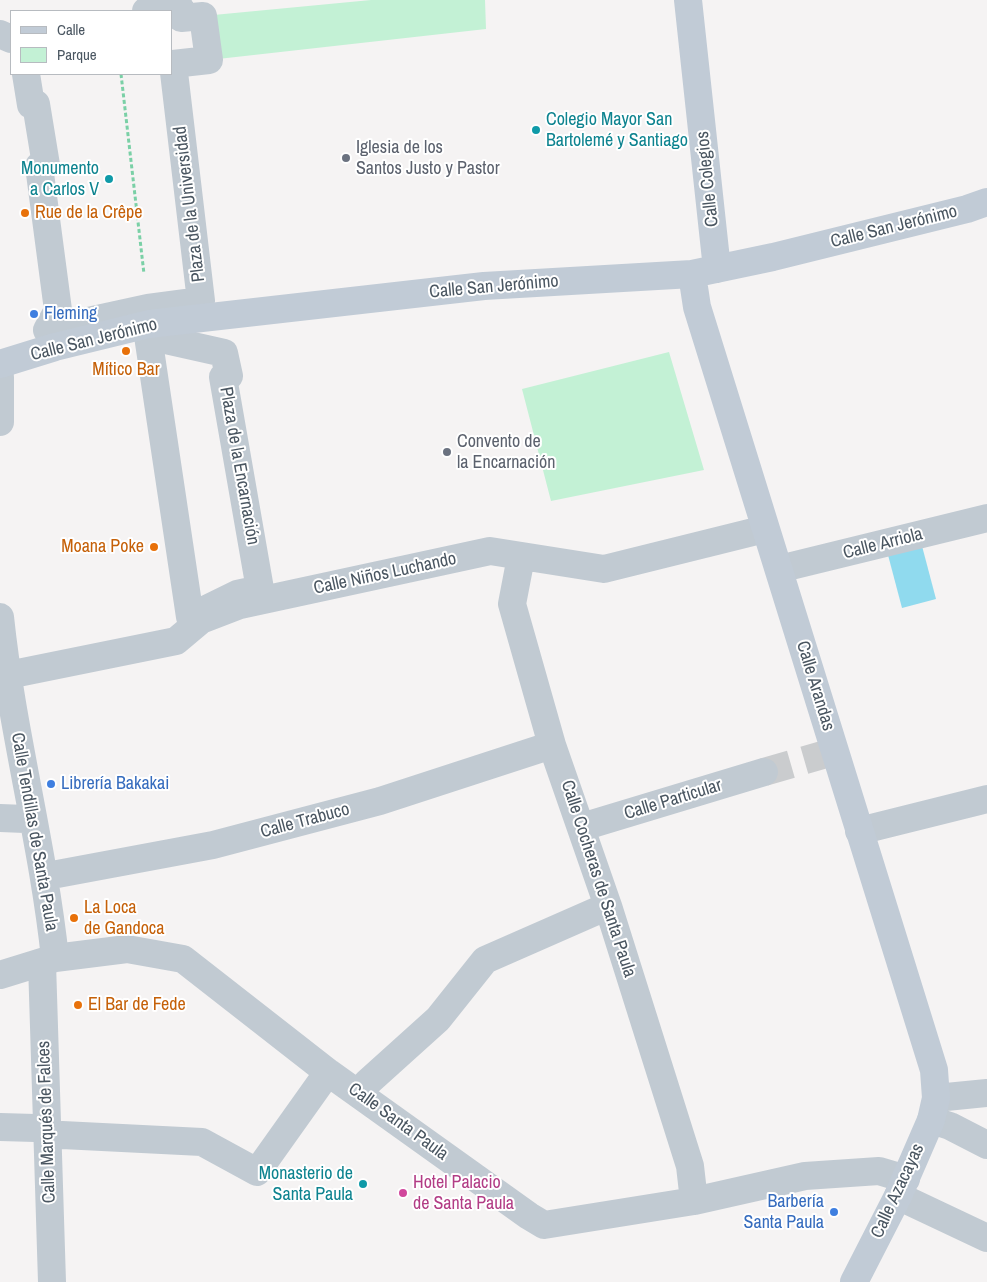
<!DOCTYPE html>
<html>
<head>
<meta charset="utf-8">
<style>
  body { margin:0 }
  #map { position:relative; width:987px; height:1282px; overflow:hidden; background:#f5f3f3; font-family:"Archivo Narrow",sans-serif }
  canvas { display:block }
  .legend { position:absolute; left:10px; top:10px; width:162px; height:65px; box-sizing:border-box; background:#fff; border:1px solid #b7bbc0; margin:0; padding:6px 9px; list-style:none; font-size:15px; color:#4a5661 }
  .legend li { display:flex; align-items:center; gap:10px; height:25px }
  .legend b { width:25px; border:1px solid #b7bbc0 }
</style>
</head>
<body>
<div id="map">
<canvas width="987" height="1282"></canvas>
<ul class="legend">
<li><b style="height:6px;background:#c1cbd6"></b>Calle</li>
<li><b style="height:14px;background:#c3f1d5"></b>Parque</li>
</ul>
</div>
<script>
const ctx = document.querySelector('canvas').getContext('2d');
ctx.lineJoin = 'round';
function paint(path, color) { ctx.fillStyle = color; ctx.fill(path, 'evenodd'); }
function trace(path, color, width, dash) { ctx.strokeStyle = color; ctx.lineWidth = width; ctx.lineCap = dash ? 'butt' : 'round'; ctx.setLineDash(dash || []); ctx.stroke(path); }
function write(font, color, halo, rows, align = 'center') {
  ctx.font = font + ' "Archivo Narrow",sans-serif'; ctx.lineWidth = 4; ctx.setLineDash([]); ctx.textBaseline = 'middle'; ctx.strokeStyle = halo; ctx.fillStyle = color; for (const [text, x, y, turn = 0] of rows) {
    ctx.save(); ctx.translate(x, y); ctx.rotate((+turn || 0) * Math.PI / 180); ctx.textAlign = isNaN(turn) ? turn : align; if (halo) ctx.strokeText(text, 0, 0); ctx.fillText(text, 0, 0); ctx.restore();
  }
}
const green = new Path2D(`
  M371,0h114l1,29 -277,31 -6,-44z
  M669,352l35,118 -153,31 -29,-112z`);
const water = new Path2D(`
  M922,546l14,53 -34,9 -14,-53z`);
const streetTunnel = new Path2D(`
  M764,772l62,-18`);
const path = new Path2D(`
  M121,74l23,200`);
const street = new Path2D(`
  M0,34l11,5
  M26,74l5,31 5,-1 10,61 -7,1 19,144 -11,20 101,-22 53,-7 -28,-237 36,-4 -6,-44 -22,2 -1,-10 -34,3
  M148,336l76,17 5,23 -6,1 37,212 -23,5 -47,23z
  M0,377v45
  M521,557l-9,47 40,141 56,161 82,260 4,35
  M779,569l208,-51
  M0,617c12,115 43,227 55,341
  M13,674l163,-33 25,-21 39,-15 250,-54 114,18 161,-40
  M0,818l25,1
  M582,827l182,-55
  M859,831l128,-32
  M52,875l161,-30 167,-44 172,-56
  M42,963l10,319
  M0,975l55,-17 72,-9 56,10 146,114 200,143 15,9 150,-24 111,-25 74,-5 27,8
  M367,1083l71,-64 47,-59 123,-54
  M936,1098l51,-5
  M931,1120l19,6 37,19
  M0,1127l35,1
  M62,1135l140,7 55,30 64,-90
  M898,1196l89,42`);
const secondary = new Path2D(`
  M688,0l29,269
  M692,274l5,33 237,763 2,28 -5,22 -33,76 -44,86
  M0,364l55,-17 94,-23 335,-38 208,-12 81,-17 194,-48 20,-7`);
const markers = [
  [536,130,5,"#0f9aa8"],
  [346,158,5,"#6b7280"],
  [109,179,5,"#0f9aa8"],
  [25,213,5,"#e8710a"],
  [34,314,5,"#3f7fe0"],
  [126,351,5,"#e8710a"],
  [447,452,5,"#6b7280"],
  [154,547,5,"#e8710a"],
  [51,784,5,"#3f7fe0"],
  [74,918,5,"#e8710a"],
  [78,1005,5,"#e8710a"],
  [363,1184,5,"#0f9aa8"],
  [403,1193,5,"#d1479c"],
  [834,1212,5,"#3f7fe0"]
];
const cultureNames = [
  ["Colegio Mayor San",546,120,"left"],
  ["Bartolemé y Santiago",546,141,"left"],
  ["Monumento",99,169],
  ["a Carlos V",99,190],
  ["Monasterio de",353,1174],
  ["Santa Paula",353,1195]
];
const worshipNames = [
  ["Iglesia de los",356,148],
  ["Santos Justo y Pastor",356,169],
  ["Convento de",457,442],
  ["la Encarnación",457,463]
];
const streetNames = [
  ["Calle Colegios",708,179,-96],
  ["Plaza de la Universidad",190,204,-97],
  ["Calle San Jerónimo",894,227,-14],
  ["Calle San Jerónimo",494,287,-5],
  ["Calle San Jerónimo",94,340,-14],
  ["Plaza de la Encarnación",239,466,80],
  ["Calle Arriola",883,544,-14],
  ["Calle Niños Luchando",385,574,-12],
  ["Calle Arandas",815,686,73],
  ["Calle Particular",673,800,-17],
  ["Calle Trabuco",305,821,-15],
  ["Calle Tendillas de Santa Paula",34,832,80],
  ["Calle Cocheras de Santa Paula",598,879,72],
  ["Calle Marqués de Falces",47,1122,-92],
  ["Calle Santa Paula",398,1122,36],
  ["Calle Azacayas",898,1191,-65]
];
const foodNames = [
  ["Rue de la Crêpe",35,213],
  ["Mítico Bar",126,370,"center"],
  ["Moana Poke",144,547,"right"],
  ["La Loca",84,908],
  ["de Gandoca",84,929],
  ["El Bar de Fede",88,1005]
];
const shopNames = [
  ["Fleming",44,314],
  ["Librería Bakakai",61,784],
  ["Barbería",824,1202,"right"],
  ["Santa Paula",824,1223,"right"]
];
const hotelNames = [
  ["Hotel Palacio",413,1183],
  ["de Santa Paula",413,1204]
];
paint(green, '#c3f1d5');
paint(water, '#90daee');
trace(streetTunnel, '#caccce', 28, [28, 14]);
trace(path, '#7ad0a6', 3, [4, 2.5]);
trace(street, '#c1cad2', 28);
trace(secondary, '#c1cbd6', 28);
for (const [x, y, r, color] of markers) { const dot = new Path2D(); dot.arc(x, y, r, 0, 2 * Math.PI); ctx.fillStyle = color; ctx.fill(dot); trace(dot, '#fff', 2); }
write('18px', '#0d838f', '#fff', cultureNames, 'right');
write('18px', '#5b616d', '#fff', worshipNames, 'left');
write('18px', '#4a5661', '#fff', streetNames);
write('18px', '#c56008', '#fff', foodNames, 'left');
write('18px', '#366cbe', '#fff', shopNames, 'left');
write('18px', '#b23c85', '#fff', hotelNames, 'left');
</script>
</body>
</html>
